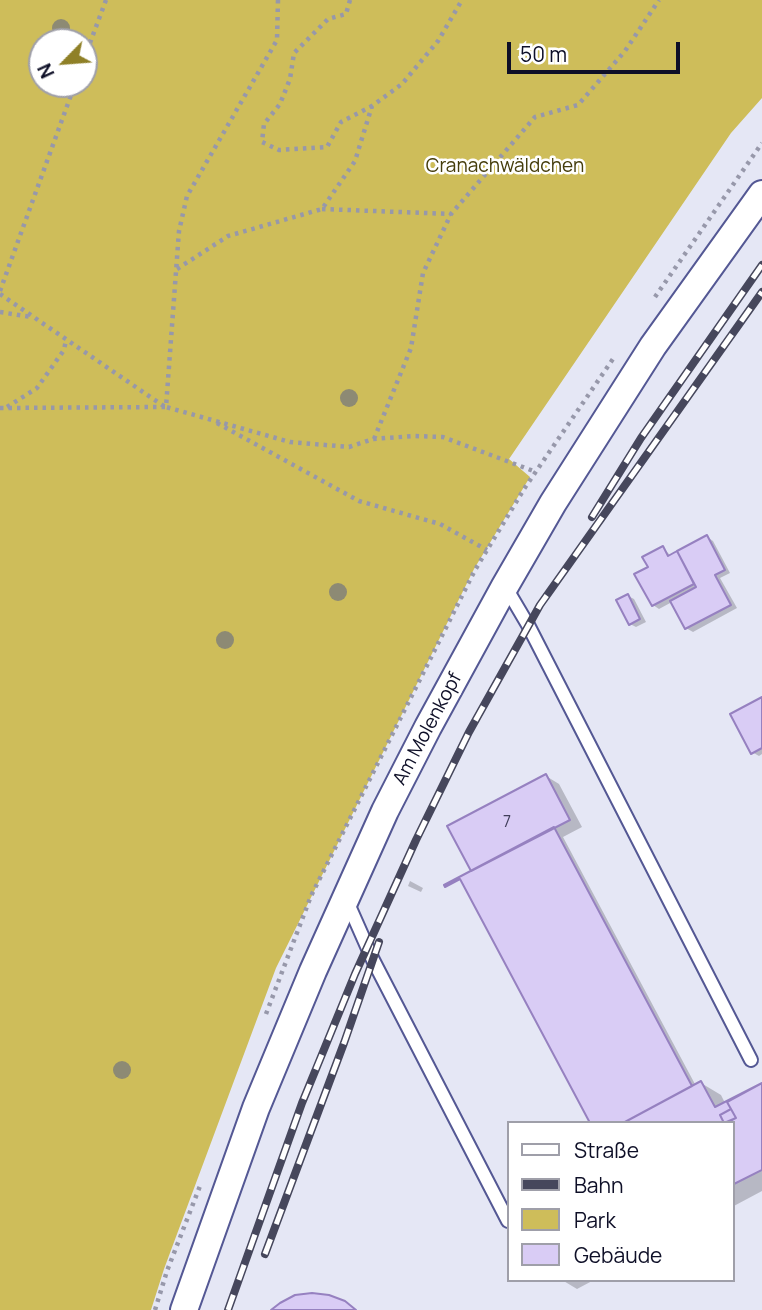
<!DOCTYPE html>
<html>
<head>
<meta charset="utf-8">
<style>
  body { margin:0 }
  #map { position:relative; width:762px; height:1310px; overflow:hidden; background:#e5e7f5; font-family:Manrope,sans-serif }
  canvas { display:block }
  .legend { position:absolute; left:507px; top:1121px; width:228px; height:161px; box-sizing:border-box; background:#fff; border:2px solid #9f9fa9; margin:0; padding:9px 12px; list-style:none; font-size:21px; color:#0e0f27 }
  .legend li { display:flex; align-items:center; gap:14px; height:35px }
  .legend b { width:35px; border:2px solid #9f9fa9 }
  .north { position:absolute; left:28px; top:28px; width:70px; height:70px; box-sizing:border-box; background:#fff; border:2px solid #9f9fa9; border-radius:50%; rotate:245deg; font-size:19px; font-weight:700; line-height:28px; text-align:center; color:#0e0f27 }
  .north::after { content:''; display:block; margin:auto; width:24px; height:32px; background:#8f8027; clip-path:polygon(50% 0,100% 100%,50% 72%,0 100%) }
  .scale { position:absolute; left:507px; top:42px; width:173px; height:32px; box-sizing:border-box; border:4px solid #0e0f27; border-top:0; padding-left:9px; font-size:21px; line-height:24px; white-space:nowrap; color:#0e0f27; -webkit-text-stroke:5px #fff; paint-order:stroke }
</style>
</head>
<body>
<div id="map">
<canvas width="762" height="1310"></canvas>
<ul class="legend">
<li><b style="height:9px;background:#fff"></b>Straße</li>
<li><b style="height:9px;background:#46475c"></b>Bahn</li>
<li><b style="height:19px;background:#cebd5a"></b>Park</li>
<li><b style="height:19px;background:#d9ccf5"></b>Gebäude</li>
</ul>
<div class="north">N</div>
<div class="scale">50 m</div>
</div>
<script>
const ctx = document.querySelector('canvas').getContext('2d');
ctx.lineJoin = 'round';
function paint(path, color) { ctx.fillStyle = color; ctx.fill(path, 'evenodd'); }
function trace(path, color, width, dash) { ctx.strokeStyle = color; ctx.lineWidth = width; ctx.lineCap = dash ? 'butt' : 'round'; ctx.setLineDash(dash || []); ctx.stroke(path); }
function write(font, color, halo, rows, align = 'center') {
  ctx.font = font + ' Manrope,sans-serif'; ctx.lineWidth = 5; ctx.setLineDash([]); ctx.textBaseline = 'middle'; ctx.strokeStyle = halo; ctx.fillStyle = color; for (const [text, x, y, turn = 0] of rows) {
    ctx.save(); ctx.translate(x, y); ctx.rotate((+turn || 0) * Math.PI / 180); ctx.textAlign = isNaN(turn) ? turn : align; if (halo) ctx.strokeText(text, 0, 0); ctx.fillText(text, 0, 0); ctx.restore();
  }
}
const green = new Path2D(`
  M0,0h762v98l-31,35 -222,326 21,18 -56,92 -198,399 -112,301 -13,41h-151zM84,42v42h-42v-42z`);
const shadow = new Path2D(`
  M707,537l6,4 17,32 -10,5 17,30 -44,24 -7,-4 -14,-26 -13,7 -6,-4 -3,-37 13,-20 8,8z
  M628,596l6,3 12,23 -10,5 -6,-3z
  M762,699v55l-3,2 -7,-4z
  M546,776l13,8 23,43 -19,10 133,249 5,-3 20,12 4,8 37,-19v107l-30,16v-84h-140l-117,-252z
  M410,881l13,7 -2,4 -13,-6z
  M562,1280h32l-17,9z`);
const building = new Path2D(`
  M707,535l18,35 -10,5 16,30 -46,24 -15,-28 26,-14 -19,-36z
  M663,546l5,10 9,-5 17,33 -42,22 -18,-32 14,-7 -6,-10z
  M628,594l12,25 -11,6 -13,-25z
  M762,697v51l-11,6 -21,-40z
  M546,774l24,46 -99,51 -24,-45z
  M554,827l138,259 -69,37h-33l-130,-244 -15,8 -1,-2z
  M701,1081l14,26 47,-24 -35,19 4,7 -11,6 4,8h-101z
  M762,1083v87l-30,15v-62h-5l9,-5 -9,-16z
  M731,1109l5,9 -12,5 -4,-8z
  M312,1293l17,2 16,6 11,9h-85l9,-7 15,-8z`);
const path = new Path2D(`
  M278,0l-1,40 -90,156 -8,35 -13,176 124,35 59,5 24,-8 41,-3 29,1 93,35
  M350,0l-4,14 -18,5 -34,34 -4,26 -10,25 -16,20 -2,18 17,8 48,-3 14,-25 31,-16
  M84,59l22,-59
  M322,209l129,5
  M177,269l51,-33 94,-27 33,-48 17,-55 30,-22 36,-43 24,-41
  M0,291l75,-207
  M0,294l165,113
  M655,297l107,-154
  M0,312l31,5
  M7,407l30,-19 27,-38 2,-10
  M0,408l165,-1
  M217,423l142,78 81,23 47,26
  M374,439l37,-91 12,-75 28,-59 84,-97 43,-12 47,-54 34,-51
  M266,1014l45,-118 164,-326 49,-81 91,-133
  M155,1310l12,-39 33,-85`);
const lane = new Path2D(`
  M505,586l23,39 223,435
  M346,899l27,61 135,261`);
const street = new Path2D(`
  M184,1310l72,-202 57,-137 72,-160 43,-84 77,-141 48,-83 100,-157 109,-152`);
const rail = new Path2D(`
  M592,517l49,-79 121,-173
  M265,1254l79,-211 35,-101
  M228,1310l74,-207 53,-129 61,-134 53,-108 71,-127 222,-313`);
const trees = [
  [61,28],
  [349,398],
  [338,592],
  [225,640],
  [122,1070]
];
const numberNames = [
  ["7",507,823]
];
const parkNames = [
  ["Cranachwäldchen",505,167]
];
const streetNames = [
  ["Am Molenkopf",428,729,-62]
];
paint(green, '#cebd5a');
paint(shadow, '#0003');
paint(building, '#d9ccf5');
trace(building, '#9681c0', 2);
trace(lane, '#545894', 16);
trace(street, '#545894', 30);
trace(path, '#9798aa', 4.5, [3.5, 5]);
trace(lane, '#fff', 12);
trace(street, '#fff', 26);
trace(rail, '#46475c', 8);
trace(rail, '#fff', 5, [16]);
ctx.fillStyle = '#8d8a74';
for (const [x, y] of trees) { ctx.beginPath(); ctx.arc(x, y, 9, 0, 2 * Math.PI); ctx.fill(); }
write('16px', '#413e5a', null, numberNames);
write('19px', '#453d0b', '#fff', parkNames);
write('19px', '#0e0f27', '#fff', streetNames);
</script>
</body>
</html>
